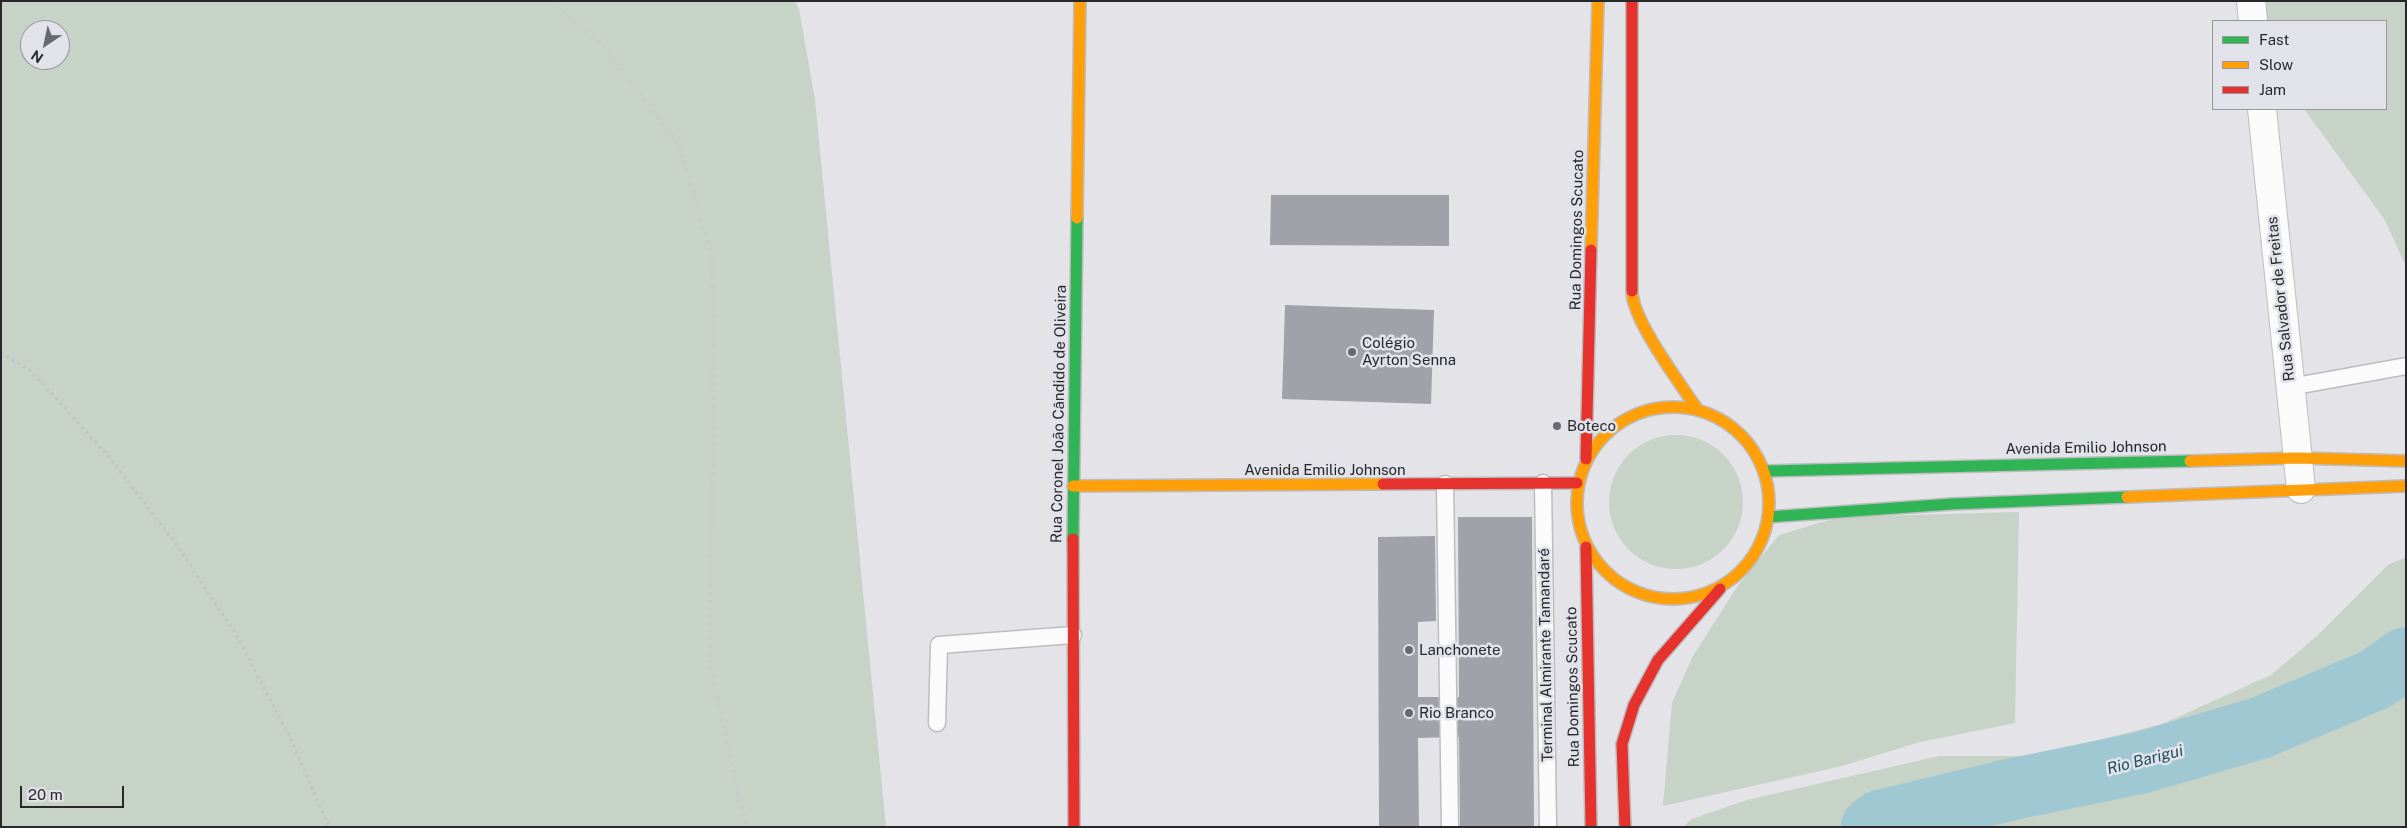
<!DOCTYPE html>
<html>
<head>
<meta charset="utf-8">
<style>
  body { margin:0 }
  #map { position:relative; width:2407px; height:828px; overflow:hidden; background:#e3e3e8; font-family:"Public Sans",sans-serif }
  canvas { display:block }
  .frame { position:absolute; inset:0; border:2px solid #28282b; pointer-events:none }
  .legend { position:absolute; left:2212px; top:20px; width:175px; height:90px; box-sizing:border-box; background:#e1e2ea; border:1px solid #97989e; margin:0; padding:6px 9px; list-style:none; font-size:15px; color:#28282b }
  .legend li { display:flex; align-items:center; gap:10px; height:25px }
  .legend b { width:25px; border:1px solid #97989e }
  .north { position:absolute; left:20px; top:20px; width:50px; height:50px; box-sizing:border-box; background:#e1e2ea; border:1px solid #97989e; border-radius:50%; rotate:214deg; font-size:14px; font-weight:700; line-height:20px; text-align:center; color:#28282b }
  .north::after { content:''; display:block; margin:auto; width:18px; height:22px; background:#69696d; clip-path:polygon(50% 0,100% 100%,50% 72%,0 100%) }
  .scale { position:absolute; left:20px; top:786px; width:104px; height:22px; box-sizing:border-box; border:2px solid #28282b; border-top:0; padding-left:6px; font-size:15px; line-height:18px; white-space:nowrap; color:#28282b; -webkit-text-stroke:4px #e1e2ea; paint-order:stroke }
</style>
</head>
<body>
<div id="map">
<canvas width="2407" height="828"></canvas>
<div class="frame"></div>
<ul class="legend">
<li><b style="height:6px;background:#30b455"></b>Fast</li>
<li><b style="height:6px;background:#ff9f0a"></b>Slow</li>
<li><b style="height:6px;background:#e5322d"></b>Jam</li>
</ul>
<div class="north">N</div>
<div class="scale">20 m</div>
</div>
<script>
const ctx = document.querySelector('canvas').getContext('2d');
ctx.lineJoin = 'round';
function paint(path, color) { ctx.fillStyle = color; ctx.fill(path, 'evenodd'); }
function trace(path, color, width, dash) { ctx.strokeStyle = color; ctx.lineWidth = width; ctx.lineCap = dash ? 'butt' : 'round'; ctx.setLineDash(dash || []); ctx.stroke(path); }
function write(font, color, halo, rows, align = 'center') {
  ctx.font = font + ' "Public Sans",sans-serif'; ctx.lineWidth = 5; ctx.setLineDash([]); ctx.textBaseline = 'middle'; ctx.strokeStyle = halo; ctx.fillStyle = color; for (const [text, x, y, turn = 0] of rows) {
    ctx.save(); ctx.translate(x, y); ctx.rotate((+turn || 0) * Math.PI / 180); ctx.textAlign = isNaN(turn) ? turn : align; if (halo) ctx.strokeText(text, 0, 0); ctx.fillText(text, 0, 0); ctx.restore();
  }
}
const green = new Path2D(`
  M1,1h794l4,8 16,91 71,727h-885zM30,30h30v30h-30z
  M2260,1h146v266l-21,-47 -81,-111h82v-88h-122z
  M1609 502a67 67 0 1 1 134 0a67 67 0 1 1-134 0Z
  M2019,512l-4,211 -95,19 -78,24 -179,40 9,-103 21,-47 44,-69 42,-52 60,-18z
  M2406,557v270h-723l9,-8 55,-19 192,-44h97l126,-32 109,-49 46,-39 71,-71z`);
const river = new Path2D(`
  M1872,827l8,-6 129,-31 131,-27 120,-35 116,-49 30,-21`);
const building = new Path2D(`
  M1271,195h178v51l-179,-1z
  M1285,305l149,5 -3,94 -149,-5z
  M1458,517h74l2,310h-74l-1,-90 -41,1 1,89h-40l-1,-290 57,-1 1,85 -18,1v75h41z`);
const path = new Path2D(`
  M1,353l30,18 78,86 67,87 58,87 56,106 39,90`);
const lane = new Path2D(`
  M2290,387l116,-21
  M1543,483l5,344
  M1445,484l5,343
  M937,723l2,-78 134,-10`);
const street = new Path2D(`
  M2251,1l2,20
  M2262,109l39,380`);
const fast = new Path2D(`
  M1767,471l423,-10
  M1768,517l184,-13 175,-7
  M1073,539l4,-321`);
const slow = new Path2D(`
  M1077,218l3,-217
  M1591,250l7,-249
  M1632,291c0,29 48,92 65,118
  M1577 503a96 96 0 1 1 192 0a96 96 0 1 1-192 0Z
  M2190,461l108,-3 108,3
  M1073,486l310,-2
  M2127,497l279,-11`);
const jam = new Path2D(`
  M1632,1v290
  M1586,459l5,-209
  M1383,484l194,-1
  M1073,539l1,288
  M1586,547l5,280
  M1625,827l-3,-83 12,-39 24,-45 62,-71`);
const rail = new Path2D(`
  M552,1l55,49 72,95 33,112 1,180 -3,227 36,163`);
const markers = [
  [1352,352,5,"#69696d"],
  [1557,426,5,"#69696d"],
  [1409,650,5,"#69696d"],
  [1409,713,5,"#69696d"]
];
const streetNames = [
  ["Rua Domingos Scucato",1577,230,-89],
  ["Rua Salvador de Freitas",2281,299,-96],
  ["Rua Coronel João Cândido de Oliveira",1059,414,-89],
  ["Avenida Emilio Johnson",2086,448,-1],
  ["Avenida Emilio Johnson",1325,470],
  ["Terminal Almirante Tamandaré",1546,655,-91],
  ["Rua Domingos Scucato",1573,687,-91]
];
const poiNames = [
  ["Colégio",1362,343],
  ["Ayrton Senna",1362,360],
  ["Boteco",1567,426],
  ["Lanchonete",1419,650],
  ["Rio Branco",1419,713]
];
const waterNames = [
  ["Rio Barigui",2145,760,-14]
];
paint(green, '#c6d3c6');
trace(river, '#a0c8d2', 62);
paint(building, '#a1a1aa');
trace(lane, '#bdbdc0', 19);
trace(street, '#bdbdc0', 30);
trace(fast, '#bdbdc0', 14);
trace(slow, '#bdbdc0', 14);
trace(jam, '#bdbdc0', 14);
trace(path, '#c3c3c5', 3, [2.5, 4]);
trace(lane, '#fbfbfc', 16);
trace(street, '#fbfbfc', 28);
trace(fast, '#30b455', 11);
trace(slow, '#ff9f0a', 11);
trace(jam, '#e5322d', 11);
trace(rail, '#cbcbcd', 4, [2.5, 5]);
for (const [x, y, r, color] of markers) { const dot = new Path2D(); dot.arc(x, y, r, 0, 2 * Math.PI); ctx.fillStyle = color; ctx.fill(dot); trace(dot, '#e1e2ea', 2); }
write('15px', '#28282b', '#e1e2ea', streetNames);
write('15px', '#28282b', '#e1e2ea', poiNames, 'left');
write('italic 16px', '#1c4f58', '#e1e2ea', waterNames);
</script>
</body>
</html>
